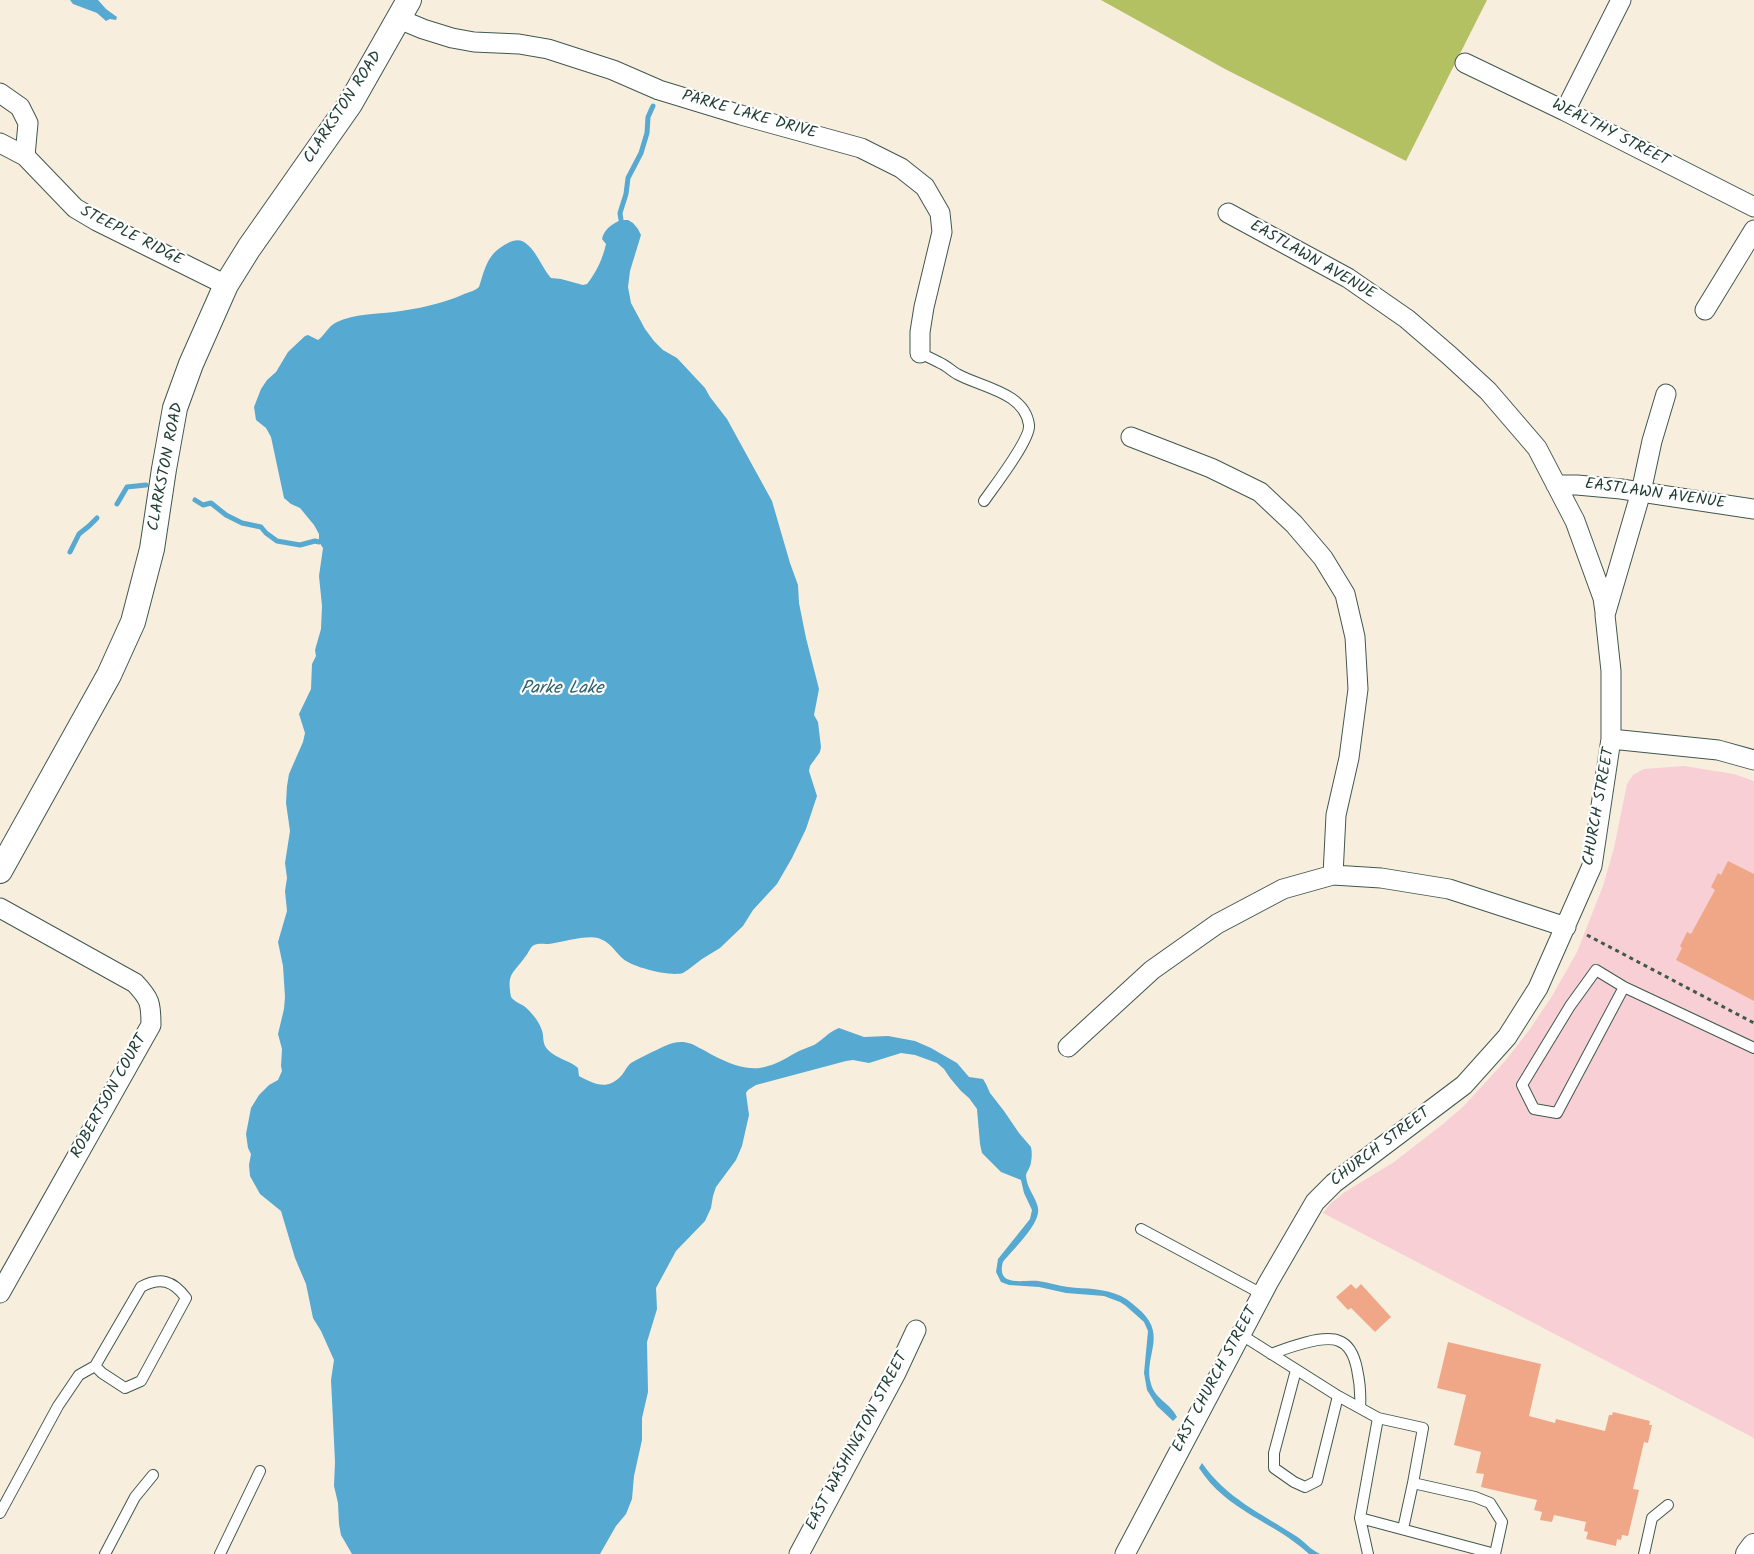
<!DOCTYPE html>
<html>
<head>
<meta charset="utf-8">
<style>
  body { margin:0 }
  canvas { display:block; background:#f8eede }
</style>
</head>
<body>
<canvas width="1754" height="1554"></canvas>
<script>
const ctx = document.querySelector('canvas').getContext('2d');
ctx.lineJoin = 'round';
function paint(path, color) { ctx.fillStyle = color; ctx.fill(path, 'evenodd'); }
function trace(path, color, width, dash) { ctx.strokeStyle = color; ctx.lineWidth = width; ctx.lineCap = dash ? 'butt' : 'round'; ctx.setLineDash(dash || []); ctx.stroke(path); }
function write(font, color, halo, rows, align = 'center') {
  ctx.font = font + ' Kalam,sans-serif'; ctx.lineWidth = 4.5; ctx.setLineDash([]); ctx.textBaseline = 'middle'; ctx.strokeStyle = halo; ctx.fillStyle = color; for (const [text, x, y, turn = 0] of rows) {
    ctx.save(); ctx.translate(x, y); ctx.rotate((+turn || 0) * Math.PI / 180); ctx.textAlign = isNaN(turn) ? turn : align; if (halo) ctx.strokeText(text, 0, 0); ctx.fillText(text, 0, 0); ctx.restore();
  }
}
const built = new Path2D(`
  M1684,766l50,8 20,7v657l-431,-225 7,-9 15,-12 49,-30 49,-38 20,-17 43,-47 24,-31 22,-33 25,-44 26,-66 11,-38 13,-64 6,-9 11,-6z`);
const green = new Path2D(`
  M1101,0h386l-81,161 -181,-92z`);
const water = new Path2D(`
  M70,0h28l8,9 11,8 -1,3 -6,-1 -4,2 -9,-8 -24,-9z
  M621,220h7l5,3 5,6 3,6 -11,36 -2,16 3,16 14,26 9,12 9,9 14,8 28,30 5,9 17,22 45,82 18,62 8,22 1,18 7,35 13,51 -5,26 4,7 3,25 -1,5 -10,14 -1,5 8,25 -11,33 -14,29 -15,26 -24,26 -10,16 -23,22 -18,11 -13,10c-2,1 -4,3 -6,4 -13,4 -53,-6 -62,-16 -8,-8 -11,-15 -23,-19 -12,-3 -36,4 -49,6 -4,0 -11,-1 -15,1 -4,2 -6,9 -9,12 -13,18 -18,16 -14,40 4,5 8,6 13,9 7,6 14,14 17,22 4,8 0,15 7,22 9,9 21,10 30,18l1,8c15,8 28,15 42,0 4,-4 5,-9 10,-13 6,-4 14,-7 21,-11 13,-6 24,-14 40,-8 22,11 50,31 76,22 12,-3 21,-10 31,-15 5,-2 10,-4 15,-6 9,-5 14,-13 25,-17l25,9 24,-1 27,5 16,7 26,15 12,14 14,2 3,5 4,9 14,18 15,22 12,14c1,5 1,10 0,15 0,5 -5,10 -5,14 1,13 10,21 12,32 3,16 -26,42 -35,54 -2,6 -2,14 4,17 8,4 22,1 31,2 10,1 20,5 30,6 18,2 36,1 53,9 8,4 14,10 21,16 25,25 1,45 9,72 4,15 20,20 26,33l-4,4 -16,-15 -10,-16 -3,-17 4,-42 -4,-9 -18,-16 -6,-4 -16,-6 -38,-3 -27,-6 -30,-2 -8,-3 -5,-10 2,-13 32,-40 2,-9 -8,-17 -3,-13 -20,-8 -19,-19 -2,-9 -3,-35 -8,-11 -8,-7 -11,-13 -6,-9 -7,-6 -22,-8 -14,-2 -32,10 -16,-3 -7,1 -90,24 -8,5 -2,3 3,22 -7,31 -6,14 -20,27 -3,9 -2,12 -6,13 -29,30 -20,37 1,21 -10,33 1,50 -6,26v22l-8,36 -2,23 -6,15 -10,12 -16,28h-248l-11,-19 -2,-11 -1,-21 -4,-17 1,-24 -4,-82 3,-20 -13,-29 -8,-13 -7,-34 -11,-26 -14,-47 -21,-17 -10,-18 -1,-11 2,-11 -3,-6 -2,-14 5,-26 8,-13 10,-10 9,-5 4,-9 -1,-5 1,-17 -4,-15 6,-25 1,-12 -2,-31 -5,-24 9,-31 -2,-20 2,-13 -2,-15 5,-32 -4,-28 1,-17 2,-12 14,-32 2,-9 -6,-19 12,-25 1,-25 4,-8 -1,-6 6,-21 1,-23 -3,-30 4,-28 -4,-6v-8l-5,-9 -14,-17 -9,-4 -7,-6 -13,-61 -5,-9 -10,-8 -2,-13 7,-18 6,-9 9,-8 12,-20 17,-16 3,-1 10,5c7,-5 10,-14 19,-18 18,-8 38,-8 57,-10 23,-3 47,-8 68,-17 6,-3 11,-3 17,-8 7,-21 8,-33 29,-44 8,-4 14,-4 21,3 9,9 14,23 22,32l10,1 22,6 4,-1c9,-11 16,-26 19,-40l-4,-5c2,-10 10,-15 19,-19z
  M1202,1463c24,35 60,51 94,73 9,6 15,14 24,18h-11c-35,-33 -82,-42 -110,-86z`);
const stream = new Path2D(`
  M621,220l-1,-7 6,-19 2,-16 13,-25 6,-20 1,-16 5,-11
  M195,500l8,5 8,-2 15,12 16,8 19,4 5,6 11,8 23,4 15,-4 4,1
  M117,504l10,-17 19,-2
  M70,552l9,-18 10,-8 8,-8`);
const building = new Path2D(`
  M1728,861l26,13v127l-78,-41 6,-12 -2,-2 7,-14 4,2 24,-44 -4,-3 7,-14 3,2z
  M1351,1284l5,5 5,-5 30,33 -16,15 -24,-24 -3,2 -12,-13z
  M1448,1342l93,22 -12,52 26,7 1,-4 49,12 4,-16h3l1,-3 37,9 -1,4h3l-4,18 -4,-1 -11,47 6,1 -11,46 -6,-1 -1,5 -4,-1 -1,7 -30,-7 2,-7 -4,-1 2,-9 -32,-7 -2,7 -12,-2 2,-8 -8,-2 3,-10 -56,-13 3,-13 -8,-1 5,-21 -27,-7 12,-50 -29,-7z`);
const path = new Path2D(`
  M1587,935l167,88`);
const service = new Path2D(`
  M920,353c8,4 17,8 24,12 5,3 9,7 13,9 23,13 68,18 72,51 2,14 -36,63 -45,76
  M1624,987l-67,126 -23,-4 -12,-24 48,-79 26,-36 28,17 130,61
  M1141,1229l121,65
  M1240,1334l98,62 40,22 -18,100 8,36
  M1271,1354c16,-6 52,-20 68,-13 11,4 16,18 18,28 3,14 4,25 3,39
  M1296,1370l-22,83v15l20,14 11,5 12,-6 21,-85
  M1378,1418l45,10 -10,55 62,14 15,6 12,19 -7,32
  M0,1513l58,-107 21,-31 16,-9 46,-79c19,-10 32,-7 45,11l-45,83 -16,7 -23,-15 -7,-7
  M1360,1518l135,36
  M1403,1529l10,-46
  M105,1554l30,-57 18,-22
  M220,1554l40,-83
  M1644,1554l8,-36 16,-13`);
const minor = new Path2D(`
  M399,19l24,10 29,9 22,4 45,2 29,5 65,21 46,20 82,25 120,33 40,20 24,19 15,26 2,19 -18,75 -4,25v21
  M1465,63l100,48 189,96
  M0,93l20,14 8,16 -3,33
  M1565,111l56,-111
  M0,143l25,13 50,52 22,13 129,64
  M1228,213l120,65 59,41 43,37 38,35 49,57 38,73 28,77 2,14
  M1705,310l49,-80
  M1556,485h21l44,4 133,20
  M1611,739l107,11 36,10
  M1333,875l48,3 68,11 117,38
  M0,908l135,75c15,16 16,20 16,42l-151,268
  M1068,1047l84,-77 65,-46 66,-35 50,-14 3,-60 13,-57 9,-69 -3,-52 -10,-43 -22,-36 -29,-34 -34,-32 -49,-24 -80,-31
  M799,1554l97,-181 20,-43
  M1125,1554l143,-271 47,-81 19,-19 130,-98 43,-48 31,-49 54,-122 19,-127v-68l-6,-56 36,-123 11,-51 14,-47`);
const tertiary = new Path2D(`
  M0,871l109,-196 24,-53 19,-73 12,-80 11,-61 16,-44 35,-79 23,-37 101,-144 59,-104
  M1748,1554l6,-8`);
const streetNames = [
  ["CLARKSTON ROAD",344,108,-57],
  ["PARKE LAKE DRIVE",749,116,16],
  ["WEALTHY STREET",1610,134,27],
  ["STEEPLE RIDGE",131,237,27],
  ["EASTLAWN AVENUE",1312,261,30],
  ["CLARKSTON ROAD",167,467,-79],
  ["EASTLAWN AVENUE",1655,495,8],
  ["CHURCH STREET",1600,807,-80],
  ["ROBERTSON COURT",110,1097,-61],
  ["CHURCH STREET",1381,1148,-37],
  ["EAST CHURCH STREET",1216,1380,-62],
  ["EAST WASHINGTON STREET",858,1442,-62]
];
const waterNames = [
  ["Parke Lake",562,690]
];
paint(built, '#f7cfd4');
paint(green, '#b4c162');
paint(water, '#56a9d1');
trace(stream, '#56a9d1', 5);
paint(building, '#f0a788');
trace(service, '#40584e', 12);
trace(minor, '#40584e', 21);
trace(tertiary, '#40584e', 26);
trace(path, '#40584e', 3, [4, 4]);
trace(service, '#fff', 10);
trace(minor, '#fff', 19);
trace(tertiary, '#fff', 24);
write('16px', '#1f3d34', '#fff', streetNames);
write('italic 18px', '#32636b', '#fff', waterNames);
</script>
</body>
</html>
